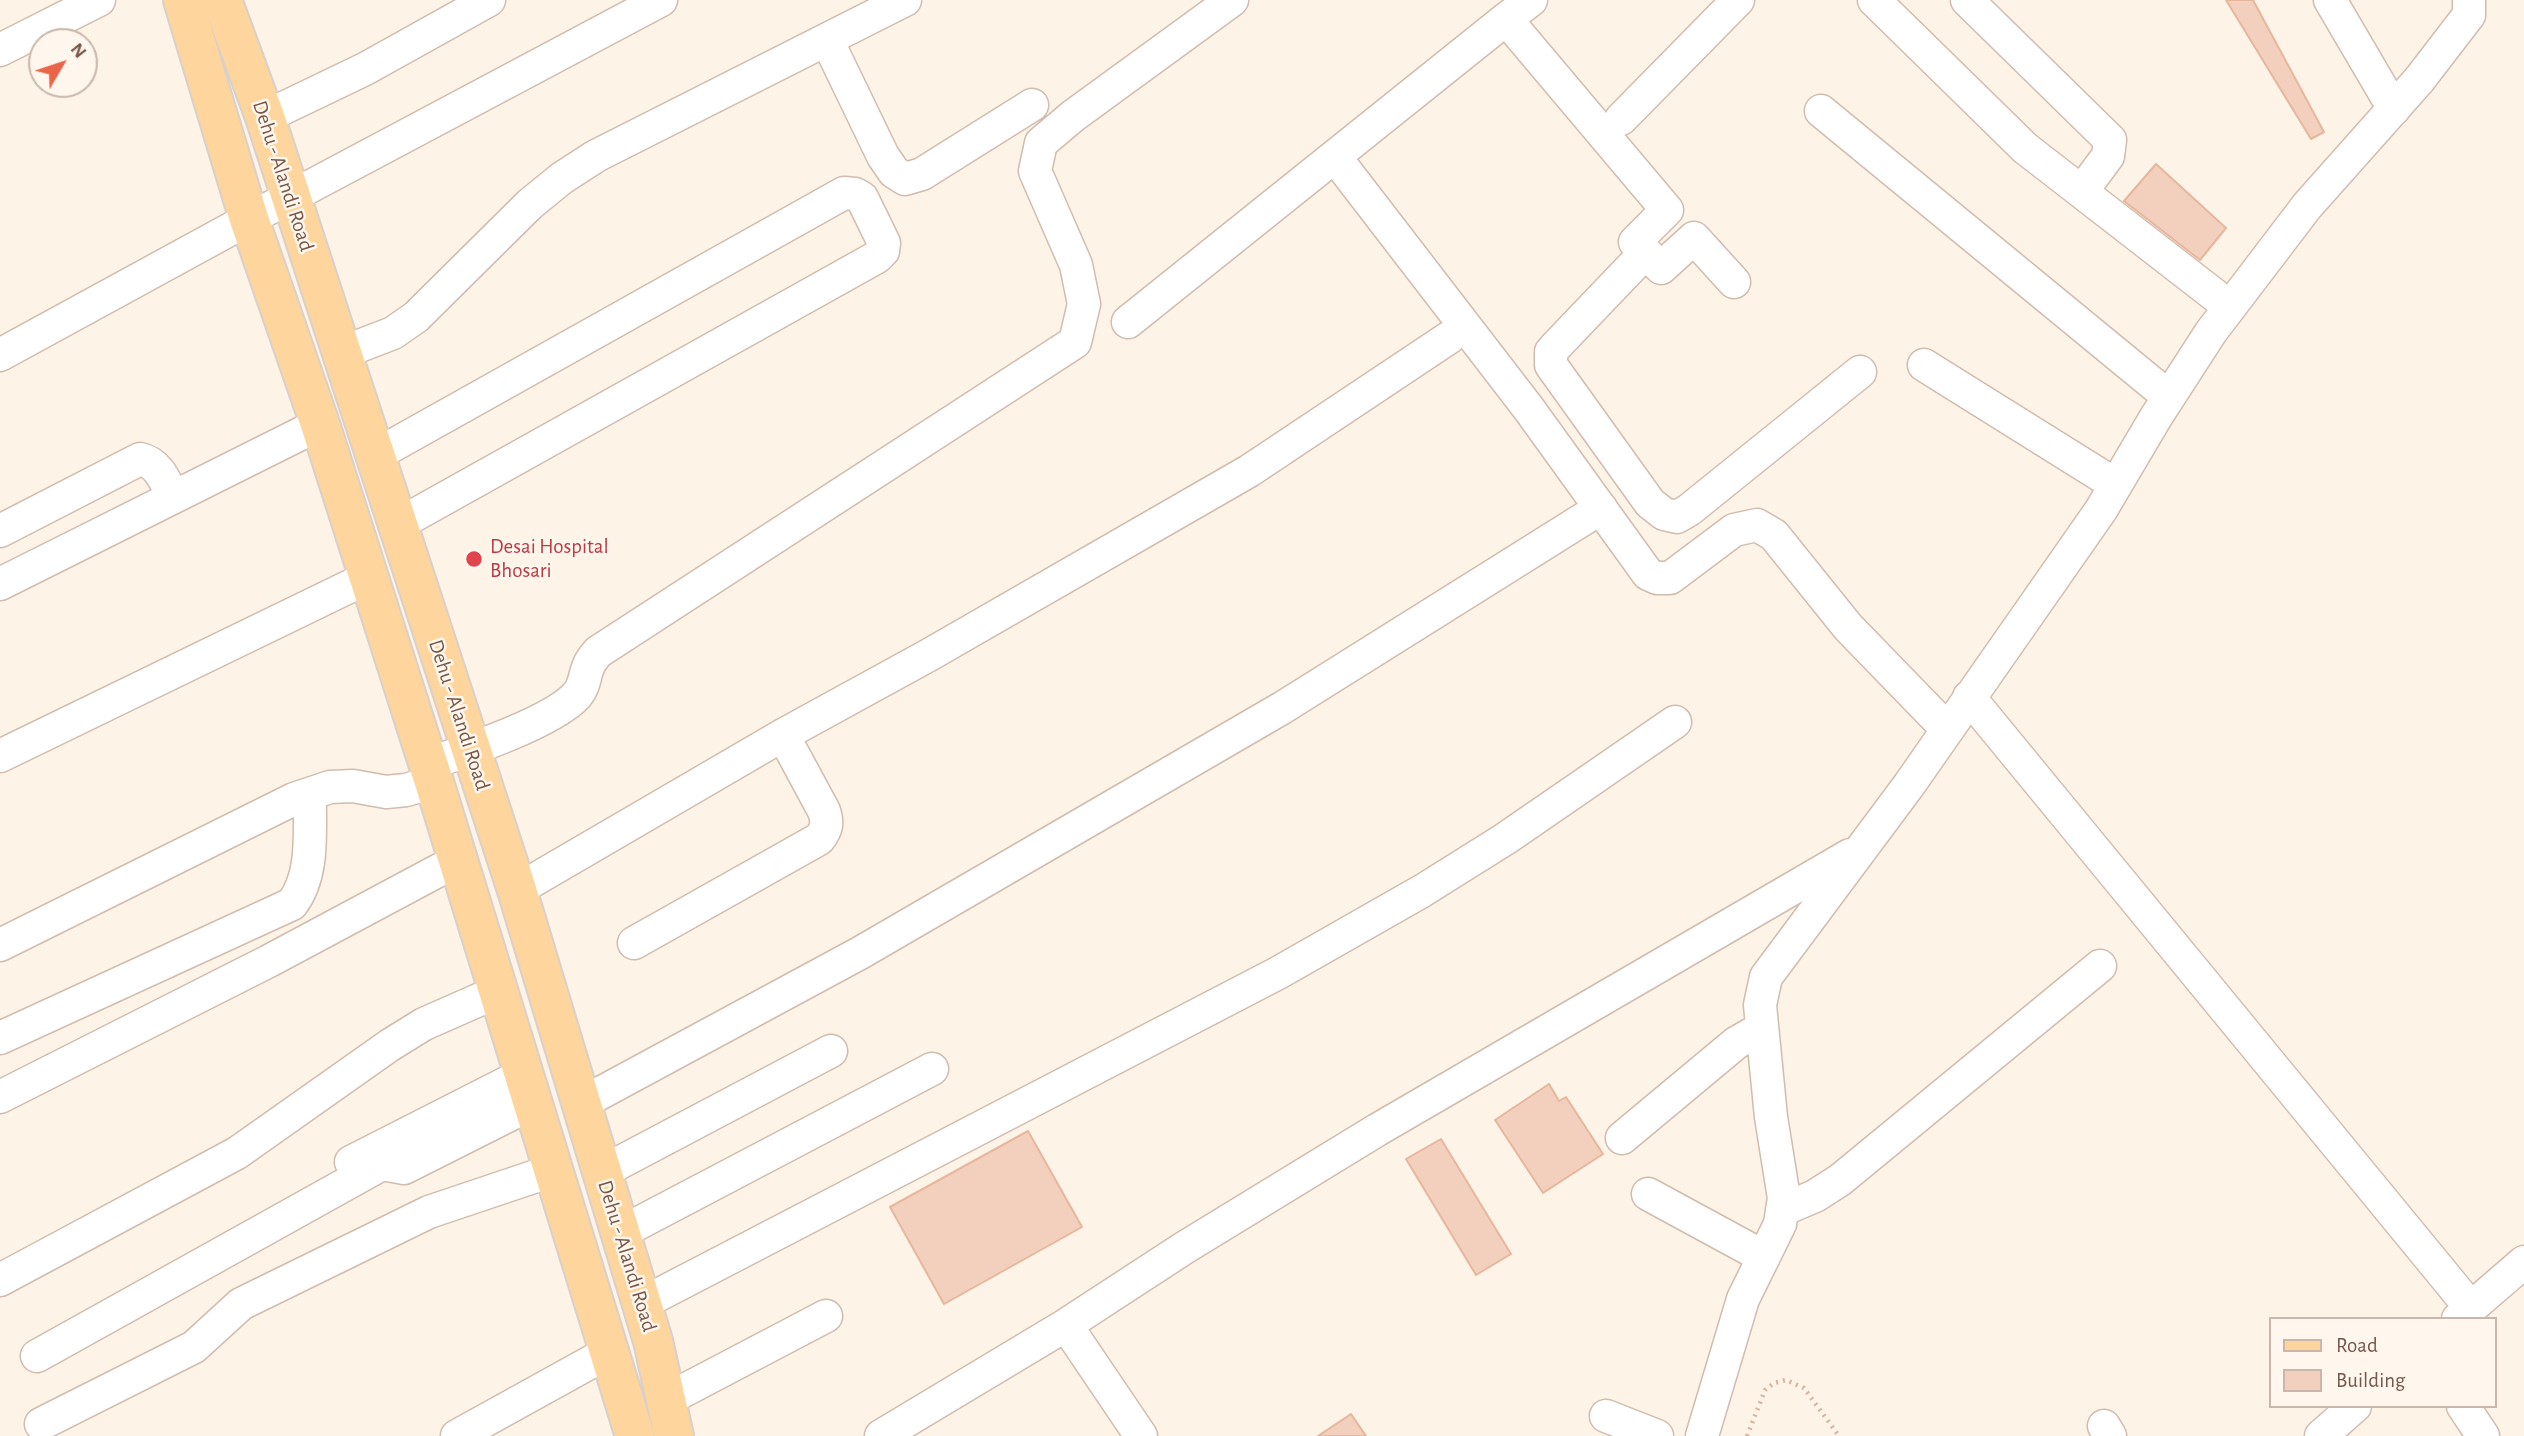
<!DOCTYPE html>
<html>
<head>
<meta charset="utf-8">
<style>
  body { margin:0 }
  #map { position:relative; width:2524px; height:1436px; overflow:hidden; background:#fdf3e6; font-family:"Alegreya Sans",sans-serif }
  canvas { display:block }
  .legend { position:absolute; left:2269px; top:1317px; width:228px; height:91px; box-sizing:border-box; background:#fff7ed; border:2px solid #c9b7ac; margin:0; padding:9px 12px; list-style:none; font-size:21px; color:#77584a }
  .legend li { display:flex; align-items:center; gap:14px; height:35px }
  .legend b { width:35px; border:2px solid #c9b7ac }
  .north { position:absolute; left:28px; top:28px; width:70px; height:70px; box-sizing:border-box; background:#fff7ed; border:2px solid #c9b7ac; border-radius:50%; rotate:51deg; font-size:19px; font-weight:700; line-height:28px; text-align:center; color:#77584a }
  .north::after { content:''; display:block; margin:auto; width:24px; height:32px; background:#ea6548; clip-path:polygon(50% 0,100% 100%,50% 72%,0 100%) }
</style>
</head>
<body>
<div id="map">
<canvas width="2524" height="1436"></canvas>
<ul class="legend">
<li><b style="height:9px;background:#fdd59d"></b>Road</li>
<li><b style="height:19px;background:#f3d0bd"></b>Building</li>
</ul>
<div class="north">N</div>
</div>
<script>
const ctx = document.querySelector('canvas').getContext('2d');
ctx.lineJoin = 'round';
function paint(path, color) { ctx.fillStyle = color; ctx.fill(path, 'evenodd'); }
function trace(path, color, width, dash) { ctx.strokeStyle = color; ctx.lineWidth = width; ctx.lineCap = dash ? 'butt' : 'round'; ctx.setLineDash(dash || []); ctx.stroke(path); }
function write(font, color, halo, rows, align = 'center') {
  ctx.font = font + ' "Alegreya Sans",sans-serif'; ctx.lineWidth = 5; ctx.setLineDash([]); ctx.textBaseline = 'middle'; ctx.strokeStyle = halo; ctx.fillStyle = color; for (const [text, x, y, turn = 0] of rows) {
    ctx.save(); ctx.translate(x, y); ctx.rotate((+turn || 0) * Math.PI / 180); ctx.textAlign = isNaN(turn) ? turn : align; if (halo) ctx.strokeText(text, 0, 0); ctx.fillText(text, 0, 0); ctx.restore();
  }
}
const building = new Path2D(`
  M2226,0h27l71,132 -13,7z
  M2156,164l70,64 -26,32 -76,-59z
  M1549,1084l10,17 7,-4 37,57 -60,39 -48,-73z
  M1028,1131l54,96 -138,77 -54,-97z
  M1441,1139l70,115 -35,21 -70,-116z
  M1351,1414l15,22h-48z`);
const path = new Path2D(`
  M1747,1436l18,-46 9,-7 12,-3 18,8 35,48`);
const minor = new Path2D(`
  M1874,0l151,148 205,159
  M1967,0l143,140 -2,16 -26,35
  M2330,0l64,109
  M1506,19l25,-19
  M827,40l56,116 11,16 11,7 17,-5 110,-69
  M0,50l99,-50
  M1821,111l348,286
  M265,117l100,-48 124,-69
  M1621,119l117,-119
  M1335,157l194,252 119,165 9,4h13l64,-48 23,-5 17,10 74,92 99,102
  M1645,253l-88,92 -6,7v13l99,138 14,11 13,3 12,-7 171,-138
  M1128,322l378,-303 161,191 -32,32 26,26 33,-30 40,44
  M341,353l52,-20 23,-16 114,-113 32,-26 34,-22 309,-156
  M0,355l249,-136 412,-219
  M1924,365l192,120
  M374,456l470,-263 11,1 7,4 22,45 -1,8 -6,6 -480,268
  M0,531l140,-72c19,4 25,22 33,38
  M0,584l320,-160
  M1969,697l502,611
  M0,756l369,-179
  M428,764c36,-12 125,-42 149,-69 8,-9 7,-19 12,-30 2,-5 6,-9 9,-13l477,-310 9,-38 -8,-39 -41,-94 6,-28 32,-27 159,-116
  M517,890l266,-155 146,-80 320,-184 201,-134
  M634,943l185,-104c8,-10 9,-16 5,-28l-41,-76
  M0,945l294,-146 36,-12 23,-1 33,6 20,-2 28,-8
  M0,1038l292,-134c23,-30 17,-74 18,-110
  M0,1097l269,-136 189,-101
  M582,1103l278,-150 422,-245 319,-200
  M1622,1138l114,-95 26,-15
  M351,1162l173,-88
  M602,1172l229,-121
  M1648,1194l116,63
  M1782,1210l33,-14 25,-16 260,-214
  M620,1233l312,-164
  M0,1280l237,-127 153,-108 34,-21 75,-33
  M641,1304l637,-331 144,-82 83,-52 170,-117
  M2458,1319l66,-57
  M1066,1325l75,111
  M37,1356l345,-192 22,4 129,-65
  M666,1400l160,-84
  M2463,1406l20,30
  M1606,1416l51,20
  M41,1424l153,-77 47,-43 188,-92 125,-42
  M2104,1426l6,10
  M457,1436l152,-84
  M881,1436l185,-111 118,-77 193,-118 473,-275
  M1702,1436l41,-137 37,-75 4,-26 -13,-81 -11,-112 6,-28 143,-192 192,-275 55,-93 55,-85 96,-126 112,-126 50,-65v-15
  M2321,1436l34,-30`);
const major = new Path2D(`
  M183,0l66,219 71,205 114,358 201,654
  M222,0l43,117 252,773 136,451 21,95`);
const markers = [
  [474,559,9,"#e0444e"]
];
const streetNames = [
  ["Dehu - Alandi Road",283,176,72],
  ["Dehu - Alandi Road",459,715,72],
  ["Dehu - Alandi Road",627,1256,73]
];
const healthNames = [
  ["Desai Hospital",490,547],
  ["Bhosari",490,571]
];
paint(building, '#f3d0bd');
trace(building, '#e6b69d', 2);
trace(minor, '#d1bcae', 35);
trace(major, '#d9d0cc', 42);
trace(path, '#d8b3a0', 4.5, [2, 5]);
trace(minor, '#fff', 32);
trace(major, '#fdd59d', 38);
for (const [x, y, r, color] of markers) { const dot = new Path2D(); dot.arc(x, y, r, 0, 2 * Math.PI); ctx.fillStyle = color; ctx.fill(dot); trace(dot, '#fff7ed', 2.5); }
write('21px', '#77584a', '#fff7ed', streetNames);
write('21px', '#be3a42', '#fff7ed', healthNames, 'left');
</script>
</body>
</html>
